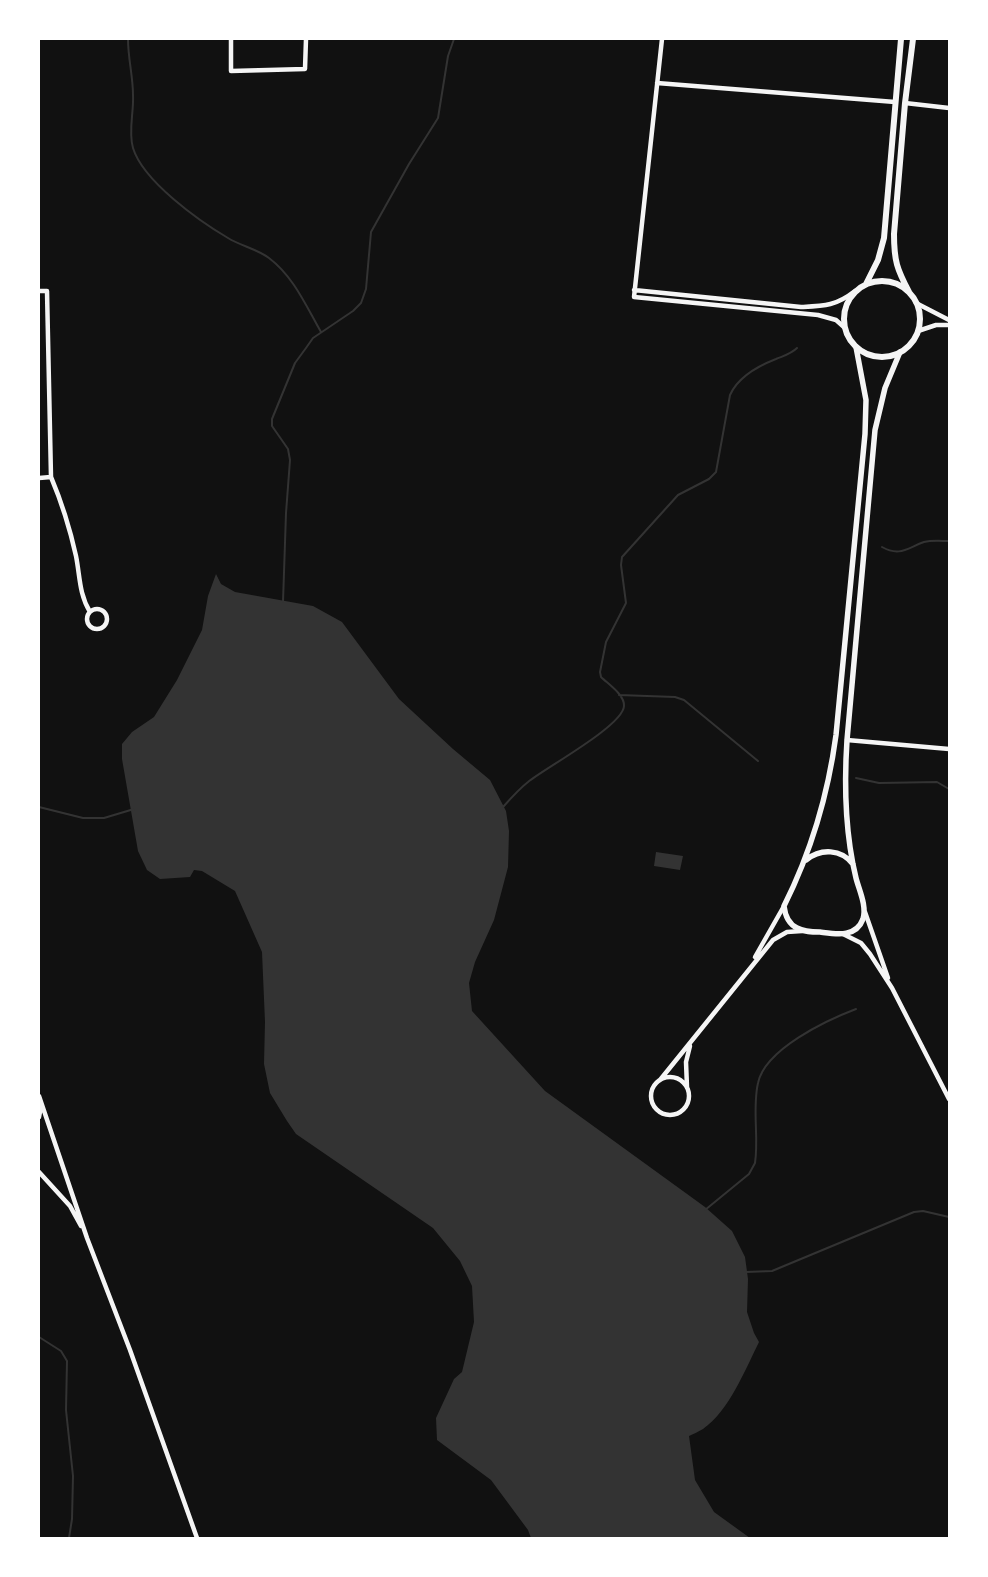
<!DOCTYPE html>
<html>
<head>
<meta charset="utf-8">
<style>
  body { margin:0 }
  #map { position:relative; width:988px; height:1577px; overflow:hidden; background:#111; font-family:Bitter,serif }
  canvas { display:block }
  .frame { position:absolute; inset:0; border:40px solid #fff; pointer-events:none }
</style>
</head>
<body>
<div id="map">
<canvas width="988" height="1577"></canvas>
<div class="frame"></div>
</div>
<script>
const ctx = document.querySelector('canvas').getContext('2d');
ctx.lineJoin = 'round';
function paint(path, color) { ctx.fillStyle = color; ctx.fill(path, 'evenodd'); }
function trace(path, color, width, dash) { ctx.strokeStyle = color; ctx.lineWidth = width; ctx.lineCap = dash ? 'butt' : 'round'; ctx.setLineDash(dash || []); ctx.stroke(path); }
const water = new Path2D(`
  M216,574l5,10 14,8 78,14 29,16 57,77 54,50 37,31 16,31 3,20 -1,36 -14,53 -19,42 -6,21 3,28 73,80 160,116 27,24 13,26 3,22 -1,33 7,21 5,9c-14,28 -30,69 -56,87 -5,3 -10,5 -14,7l6,44 19,32 36,26h-219l-3,-8 -37,-50 -54,-40 -1,-22 18,-39 8,-7 12,-50 -2,-36 -12,-25 -27,-33 -137,-94 -9,-13 -17,-28 -6,-29 1,-42 -3,-70 -27,-61 -33,-20 -8,-1 -4,7 -30,2 -13,-9 -9,-19 -16,-92v-15l10,-12 22,-15 23,-37 25,-50 6,-34z
  M656,852l27,4 -3,14 -26,-4z`);
const stream = new Path2D(`
  M128,39c0,20 5,37 5,56 1,17 -5,37 0,53 10,33 66,73 95,90 13,8 29,11 41,20 25,19 37,48 52,74
  M882,547c18,10 25,1 42,-5 8,-2 17,-1 25,-1
  M283,602l3,-89 4,-53 -2,-11 -16,-23v-7l23,-56 11,-15 7,-10 40,-27 8,-8 5,-14 5,-57 38,-68 29,-46 10,-62 6,-17
  M619,695l56,2 9,3 74,61
  M856,778l23,5 58,-1 12,7
  M39,807l44,11h21l30,-9
  M503,807c8,-9 16,-18 25,-25 17,-14 95,-56 96,-76 1,-11 -16,-22 -23,-29l-1,-5 6,-30 20,-39 -5,-38 1,-8 56,-62 31,-16 7,-7 14,-77c8,-18 28,-29 46,-36 7,-3 15,-5 21,-11
  M705,1210l44,-36 6,-11c4,-26 -3,-54 3,-80 7,-34 69,-63 98,-74
  M746,1272l26,-1 142,-59 9,-1 26,6
  M39,1337l22,14 6,10 -1,49 7,66 -1,43 -3,19`);
const minor = new Path2D(`
  M231,39v32l74,-2 1,-30
  M662,39l-28,258 184,18 18,5 9,8
  M657,83l238,19
  M905,103l44,5
  M634,290l167,17c23,-1 35,-1 54,-16
  M39,291h8l4,186c11,26 19,52 25,79 4,20 3,38 14,56
  M916,303l33,17
  M918,331l18,-6h13
  M39,478l12,-1
  M87 619a10 10 0 1 1 20 0a10 10 0 1 1-20 0Z
  M847,740l102,9
  M865,912l23,66
  M843,934l18,9 9,11 22,34 57,111
  M755,957l29,-51
  M651 1096a19 19 0 1 1 38 0a19 19 0 1 1-38 0Z
  M660,1080l113,-140 14,-8 15,-1
  M687,1087l-1,-25 4,-16
  M39,1096l48,142 43,112 67,188
  M39,1117l2,-11
  M39,1172l31,34 11,20`);
const tertiary = new Path2D(`
  M856,347l10,53 -1,34 -29,301c-8,60 -25,117 -52,171 1,9 5,18 13,22 7,4 15,4 23,4 16,2 36,6 43,-13 4,-13 -4,-29 -7,-41 -11,-45 -12,-92 -9,-138l28,-310 10,-42 15,-36
  M806,860c15,-12 35,-11 47,4`);
const secondary = new Path2D(`
  M844 319a38 38 0 1 1 76 0a38 38 0 1 1-76 0Z
  M866,284l12,-24 6,-22 17,-199
  M909,292c-12,-23 -15,-31 -15,-58l11,-131 8,-64`);
paint(water, '#333');
trace(stream, '#333', 2);
trace(minor, '#f5f5f5', 4.5);
trace(tertiary, '#f5f5f5', 5.5);
trace(secondary, '#f5f5f5', 6);
</script>
</body>
</html>
